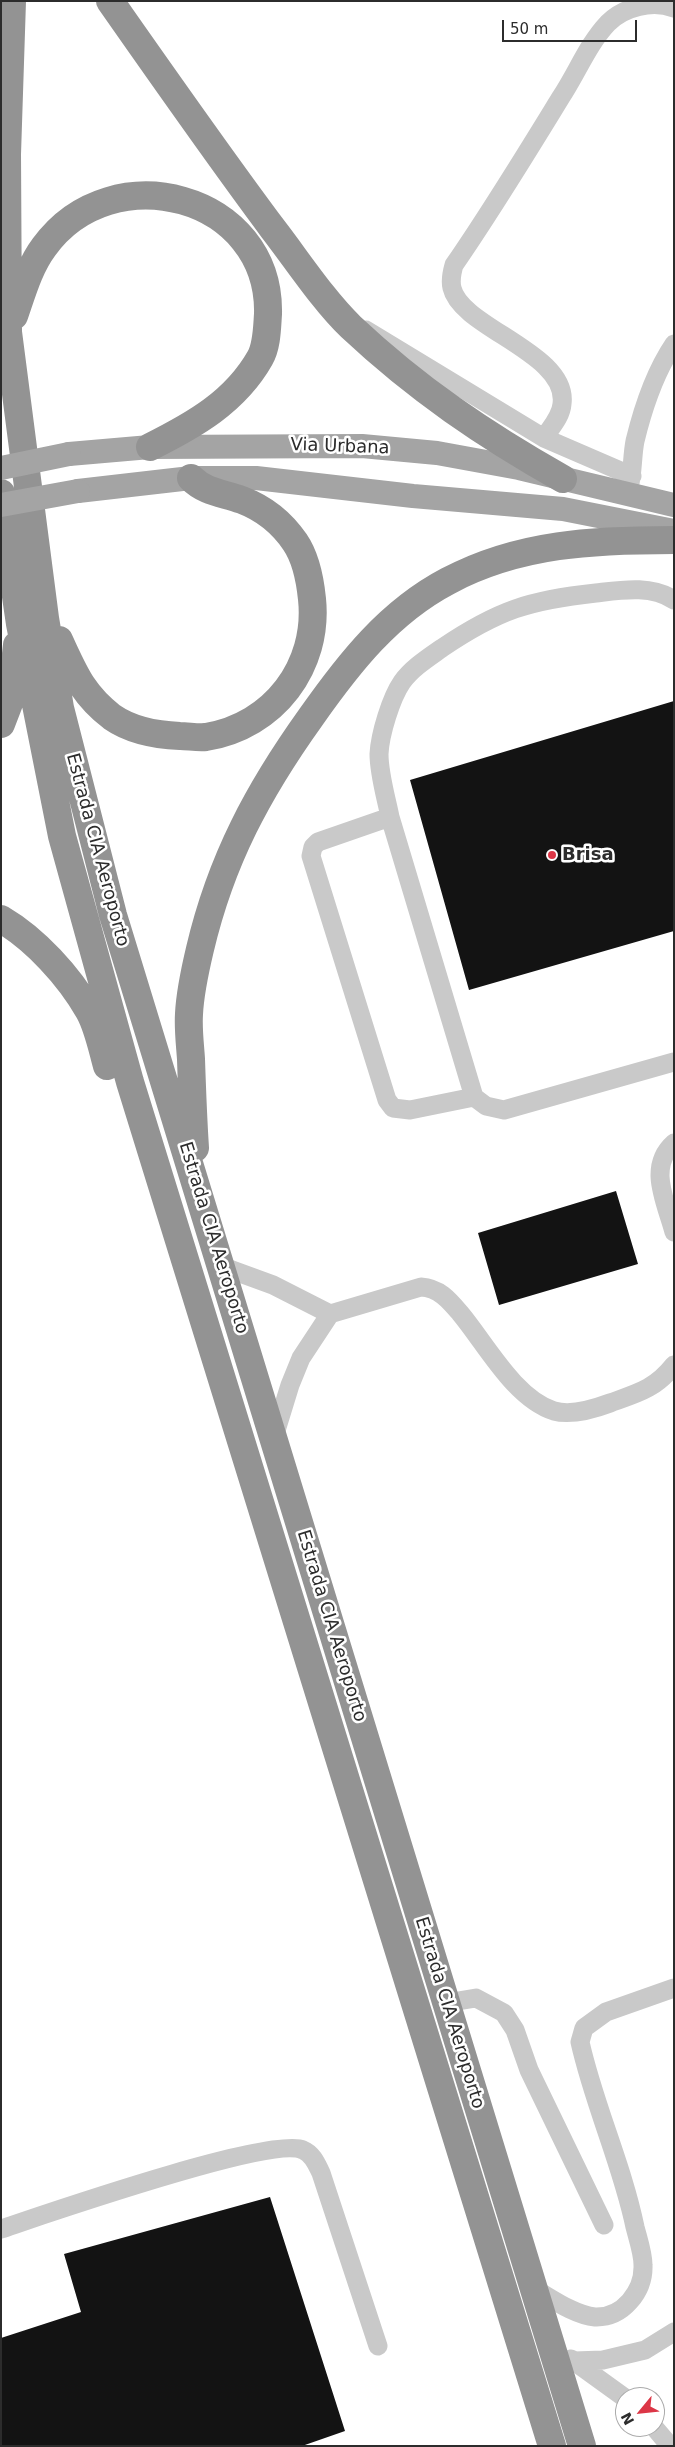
<!DOCTYPE html>
<html>
<head>
<meta charset="utf-8">
<style>
  body { margin:0 }
  #map { position:relative; width:675px; height:2447px; overflow:hidden; background:#fff; font-family:"DejaVu Sans",sans-serif }
  canvas { display:block }
  .frame { position:absolute; inset:0; border:2px solid #2c2c2c; pointer-events:none }
  .north { position:absolute; left:615px; top:2387px; width:50px; height:50px; box-sizing:border-box; background:#fff; border:1px solid #ababab; border-radius:50%; rotate:242deg; font-size:14px; font-weight:700; line-height:20px; text-align:center; color:#2c2c2c }
  .north::after { content:''; display:block; margin:auto; width:18px; height:22px; background:#dc3646; clip-path:polygon(50% 0,100% 100%,50% 72%,0 100%) }
  .scale { position:absolute; left:502px; top:20px; width:135px; height:22px; box-sizing:border-box; border:2px solid #2c2c2c; border-top:0; padding-left:6px; font-size:15px; line-height:18px; white-space:nowrap; color:#2c2c2c; -webkit-text-stroke:4px #fff; paint-order:stroke }
</style>
</head>
<body>
<div id="map">
<canvas width="675" height="2447"></canvas>
<div class="frame"></div>
<div class="north">N</div>
<div class="scale">50 m</div>
</div>
<script>
const ctx = document.querySelector('canvas').getContext('2d');
ctx.lineJoin = 'round';
function paint(path, color) { ctx.fillStyle = color; ctx.fill(path, 'evenodd'); }
function trace(path, color, width, dash) { ctx.strokeStyle = color; ctx.lineWidth = width; ctx.lineCap = dash ? 'butt' : 'round'; ctx.setLineDash(dash || []); ctx.stroke(path); }
function write(font, color, halo, rows, align = 'center') {
  ctx.font = font + ' "DejaVu Sans",sans-serif'; ctx.lineWidth = 5; ctx.setLineDash([]); ctx.textBaseline = 'middle'; ctx.strokeStyle = halo; ctx.fillStyle = color; for (const [text, x, y, turn = 0] of rows) {
    ctx.save(); ctx.translate(x, y); ctx.rotate((+turn || 0) * Math.PI / 180); ctx.textAlign = isNaN(turn) ? turn : align; if (halo) ctx.strokeText(text, 0, 0); ctx.fillText(text, 0, 0); ctx.restore();
  }
}
const building = new Path2D(`
  M674,701v230l-205,59 -59,-210z
  M616,1191l22,73 -139,41 -21,-72z
  M270,2197l75,234 -43,15h-301v-108l80,-26 -17,-58z`);
const minor = new Path2D(`
  M366,330l178,108
  M632,476l-88,-38c7,-11 17,-21 18,-34 7,-51 -101,-76 -110,-116 -2,-8 0,-16 2,-23 38,-55 72,-111 107,-168 16,-24 27,-53 47,-74 16,-16 44,-23 66,-15
  M629,488c4,-16 3,-32 6,-47 8,-33 20,-69 39,-97
  M674,600c-23,-15 -52,-10 -78,-7 -66,7 -98,17 -154,55 -14,10 -30,20 -40,34 -11,16 -22,52 -23,72 0,20 7,43 11,63l-72,25 -5,5 -2,9 76,244 6,8 17,2 64,-13 12,9 18,4 170,-48
  M390,817l84,280
  M674,1143c-27,24 -8,59 0,89
  M221,1266l52,19 57,29
  M274,1437l16,-52 11,-27 29,-44 91,-27c18,1 28,13 39,26 26,31 54,85 94,98 18,5 40,-2 56,-8 28,-10 45,-14 64,-38
  M446,2003l30,-5 28,15 11,17 14,40 75,155
  M1,2229c45,-15 270,-93 302,-79 10,4 14,15 18,23l57,173
  M533,2288c18,10 41,27 62,29 28,1 49,-26 48,-52 0,-12 -5,-26 -8,-38 -13,-63 -41,-122 -55,-185l4,-14 22,-16 68,-24
  M571,2359l54,39
  M574,2361l29,-1 42,-10 29,-18
  M654,2427l16,19`);
const major = new Path2D(`
  M69,454l81,-7 212,-1 75,7 82,15 155,37
  M78,491l113,-13h65l157,18 150,13 111,22`);
const highway = new Path2D(`
  M12,1l-5,153 1,178 37,286 15,90 53,207 469,1531
  M110,1c54,77 107,153 163,228 24,31 50,71 78,98 66,62 134,108 212,152
  M14,316c8,-23 15,-49 30,-69 68,-94 227,-52 224,67 -1,14 -1,32 -8,44 -25,44 -66,67 -110,89
  M1,493l19,131 42,212 68,246 422,1364
  M59,640c15,32 23,54 53,77 20,14 44,18 68,19 8,0 18,2 26,1 68,-11 113,-71 106,-138 -2,-20 -6,-41 -17,-57 -13,-19 -32,-34 -53,-42 -18,-7 -36,-7 -51,-22
  M1,724l10,-26 6,-53
  M1,919c34,20 68,57 88,92 9,16 13,37 18,55
  M195,1148c-2,-30 -3,-59 -4,-89 -1,-15 -3,-30 -2,-45 1,-21 6,-44 11,-65 21,-89 58,-158 111,-232 38,-54 78,-105 137,-136 71,-38 147,-41 226,-41`);
const majorBridge = new Path2D(`
  M1,468l68,-14
  M1,505l77,-14`);
const markers = [
  [552,855,5,"#dc3646"]
];
const streetNames = [
  ["Via Urbana",340,447,2],
  ["Estrada CIA Aeroporto",97,850,75],
  ["Estrada CIA Aeroporto",213,1238,73],
  ["Estrada CIA Aeroporto",331,1626,73],
  ["Estrada CIA Aeroporto",449,2013,73]
];
const poiNames = [
  ["Brisa",562,855]
];
paint(building, '#131313');
trace(minor, '#c9c9c9', 19);
trace(major, '#a4a4a4', 24);
trace(highway, '#939393', 28);
trace(majorBridge, '#a4a4a4', 24);
for (const [x, y, r, color] of markers) { const dot = new Path2D(); dot.arc(x, y, r, 0, 2 * Math.PI); ctx.fillStyle = color; ctx.fill(dot); trace(dot, '#fff', 2); }
write('18px', '#2c2c2c', '#fff', streetNames);
write('bold 18px', '#2c2c2c', '#fff', poiNames, 'left');
</script>
</body>
</html>
